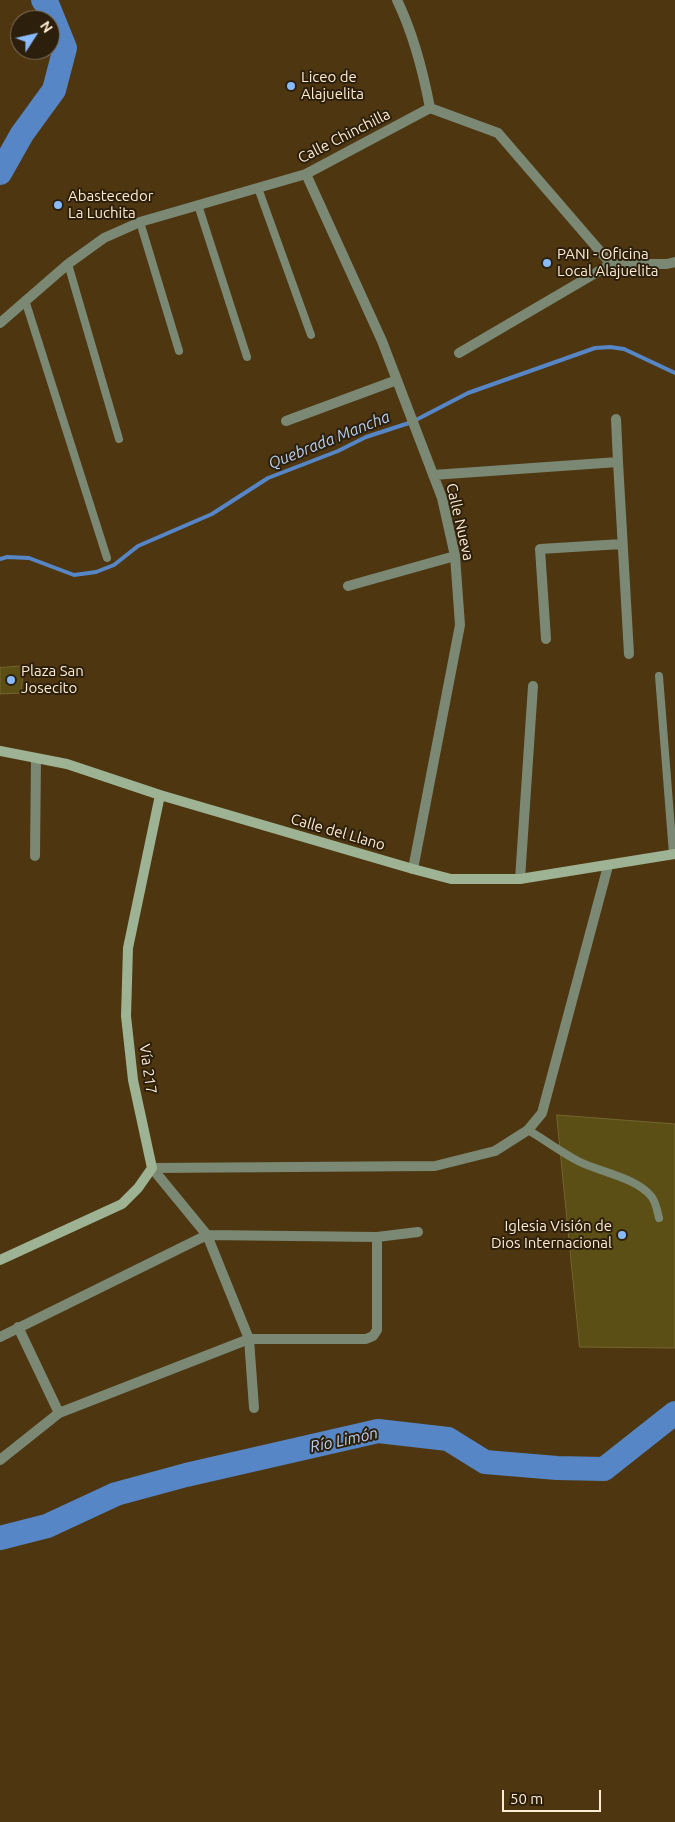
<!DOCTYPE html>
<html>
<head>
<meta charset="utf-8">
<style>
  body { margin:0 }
  #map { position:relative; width:675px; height:1822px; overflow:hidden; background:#4d3610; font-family:Ubuntu,sans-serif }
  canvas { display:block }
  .north { position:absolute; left:10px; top:10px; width:50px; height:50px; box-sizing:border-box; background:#2c1f0b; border:1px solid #80715b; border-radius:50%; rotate:55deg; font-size:14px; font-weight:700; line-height:20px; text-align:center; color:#fdebd2 }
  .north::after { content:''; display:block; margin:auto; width:18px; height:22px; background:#89bafc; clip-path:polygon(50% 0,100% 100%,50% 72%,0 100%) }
  .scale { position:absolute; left:502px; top:1790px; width:99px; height:22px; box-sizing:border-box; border:2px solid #fdebd2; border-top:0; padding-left:6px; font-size:15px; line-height:18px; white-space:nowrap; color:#fdebd2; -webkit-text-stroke:4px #2c1f0b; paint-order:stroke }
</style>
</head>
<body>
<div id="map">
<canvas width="675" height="1822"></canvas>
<div class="north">N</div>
<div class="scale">50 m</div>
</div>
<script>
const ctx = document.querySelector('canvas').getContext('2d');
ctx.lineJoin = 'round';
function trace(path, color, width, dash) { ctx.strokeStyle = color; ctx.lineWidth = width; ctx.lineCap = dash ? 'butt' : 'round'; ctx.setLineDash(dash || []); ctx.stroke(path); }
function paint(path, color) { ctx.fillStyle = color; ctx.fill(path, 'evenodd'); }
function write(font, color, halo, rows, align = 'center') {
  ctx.font = font + ' Ubuntu,sans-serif'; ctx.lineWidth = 4; ctx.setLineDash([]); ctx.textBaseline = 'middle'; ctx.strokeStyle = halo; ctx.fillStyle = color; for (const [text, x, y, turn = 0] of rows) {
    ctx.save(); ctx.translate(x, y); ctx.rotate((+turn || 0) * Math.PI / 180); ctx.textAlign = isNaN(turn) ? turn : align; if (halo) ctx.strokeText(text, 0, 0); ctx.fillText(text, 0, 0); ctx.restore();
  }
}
const stream = new Path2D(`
  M0,559l7,-2 22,1 45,17 22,-3 18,-7 24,-19 74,-32 56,-36 70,-27 28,-14 46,-15 56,-29 127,-45 15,-1 14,2 51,24`);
const river = new Path2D(`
  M0,173l22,-39 32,-44 11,-42 -17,-42 -5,-6
  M0,1538l47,-12 69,-32 70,-19 192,-44 70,8 37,23 72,6 47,1 71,-56`);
const building = new Path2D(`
  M24,666l-3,27 -21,1v-26z
  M557,1115l118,9v224l-95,-1z`);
const lane = new Path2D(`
  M258,188l53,147
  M198,205l49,152
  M140,222l39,129
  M68,264l51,175
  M25,300l82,258
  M659,676l14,178
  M528,1130c17,10 33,22 50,31 21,11 57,16 73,35 5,6 6,14 8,22`);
const street = new Path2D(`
  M397,0c17,35 26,71 33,108
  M306,174l76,167 60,157 13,58 5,69 -47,244
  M0,323l68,-59 36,-26 36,-16 166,-48 124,-66 68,25 113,131h56l8,-2
  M459,353l152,-89
  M286,421l111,-41
  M618,462l11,192
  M433,475l185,-13 -2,-43
  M348,586l107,-30
  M546,639l-6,-90 82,-5
  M35,856l1,-98
  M520,879l13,-193
  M152,1168l283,-2 60,-15 33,-21 14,-17 66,-247
  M152,1168l55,67 42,104 5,69
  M18,1327l41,86
  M0,1337l207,-102 170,2 41,-5
  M0,1460l59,-47 190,-74h117l7,-3 4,-6v-93`);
const secondary = new Path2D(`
  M0,751l67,13 93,31 253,74 38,10h69l155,-25
  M0,1260l122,-56 16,-16 14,-20 -19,-88 -7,-64 2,-68 32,-153`);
const markers = [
  [291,86,5,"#89bafc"],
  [58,205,5,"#89bafc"],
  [547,263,5,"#89bafc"],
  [11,680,5,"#89bafc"],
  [622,1235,5,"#89bafc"]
];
const poiNames = [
  ["Liceo de",301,77],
  ["Alajuelita",301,94],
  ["Abastecedor",68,196],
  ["La Luchita",68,213],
  ["PANI - Oficina",557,254],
  ["Local Alajuelita",557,271],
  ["Plaza San",21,671],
  ["Josecito",21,688],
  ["Iglesia Visión de",612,1226,"right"],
  ["Dios Internacional",612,1243,"right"]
];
const streetNames = [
  ["Calle Chinchilla",344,136,-27],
  ["Calle Nueva",460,522,77],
  ["Calle del Llano",338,832,16],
  ["Vía 217",148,1069,82]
];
const waterNames = [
  ["Quebrada Mancha",329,440,-22],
  ["Río Limón",344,1440,-12]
];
trace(stream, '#5686c6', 4);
trace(river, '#5686c6', 24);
paint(building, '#5c4f15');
trace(building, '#74672f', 1);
trace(lane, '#7a8874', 8);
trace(street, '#7a8874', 10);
trace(secondary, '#9db393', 10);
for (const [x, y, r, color] of markers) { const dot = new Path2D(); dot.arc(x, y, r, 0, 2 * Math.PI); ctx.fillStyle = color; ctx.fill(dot); trace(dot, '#2c1f0b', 2); }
write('15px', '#fdebd2', '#2c1f0b', poiNames, 'left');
write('15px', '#fdebd2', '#2c1f0b', streetNames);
write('italic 16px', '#b7d1f4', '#2c1f0b', waterNames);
</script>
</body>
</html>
